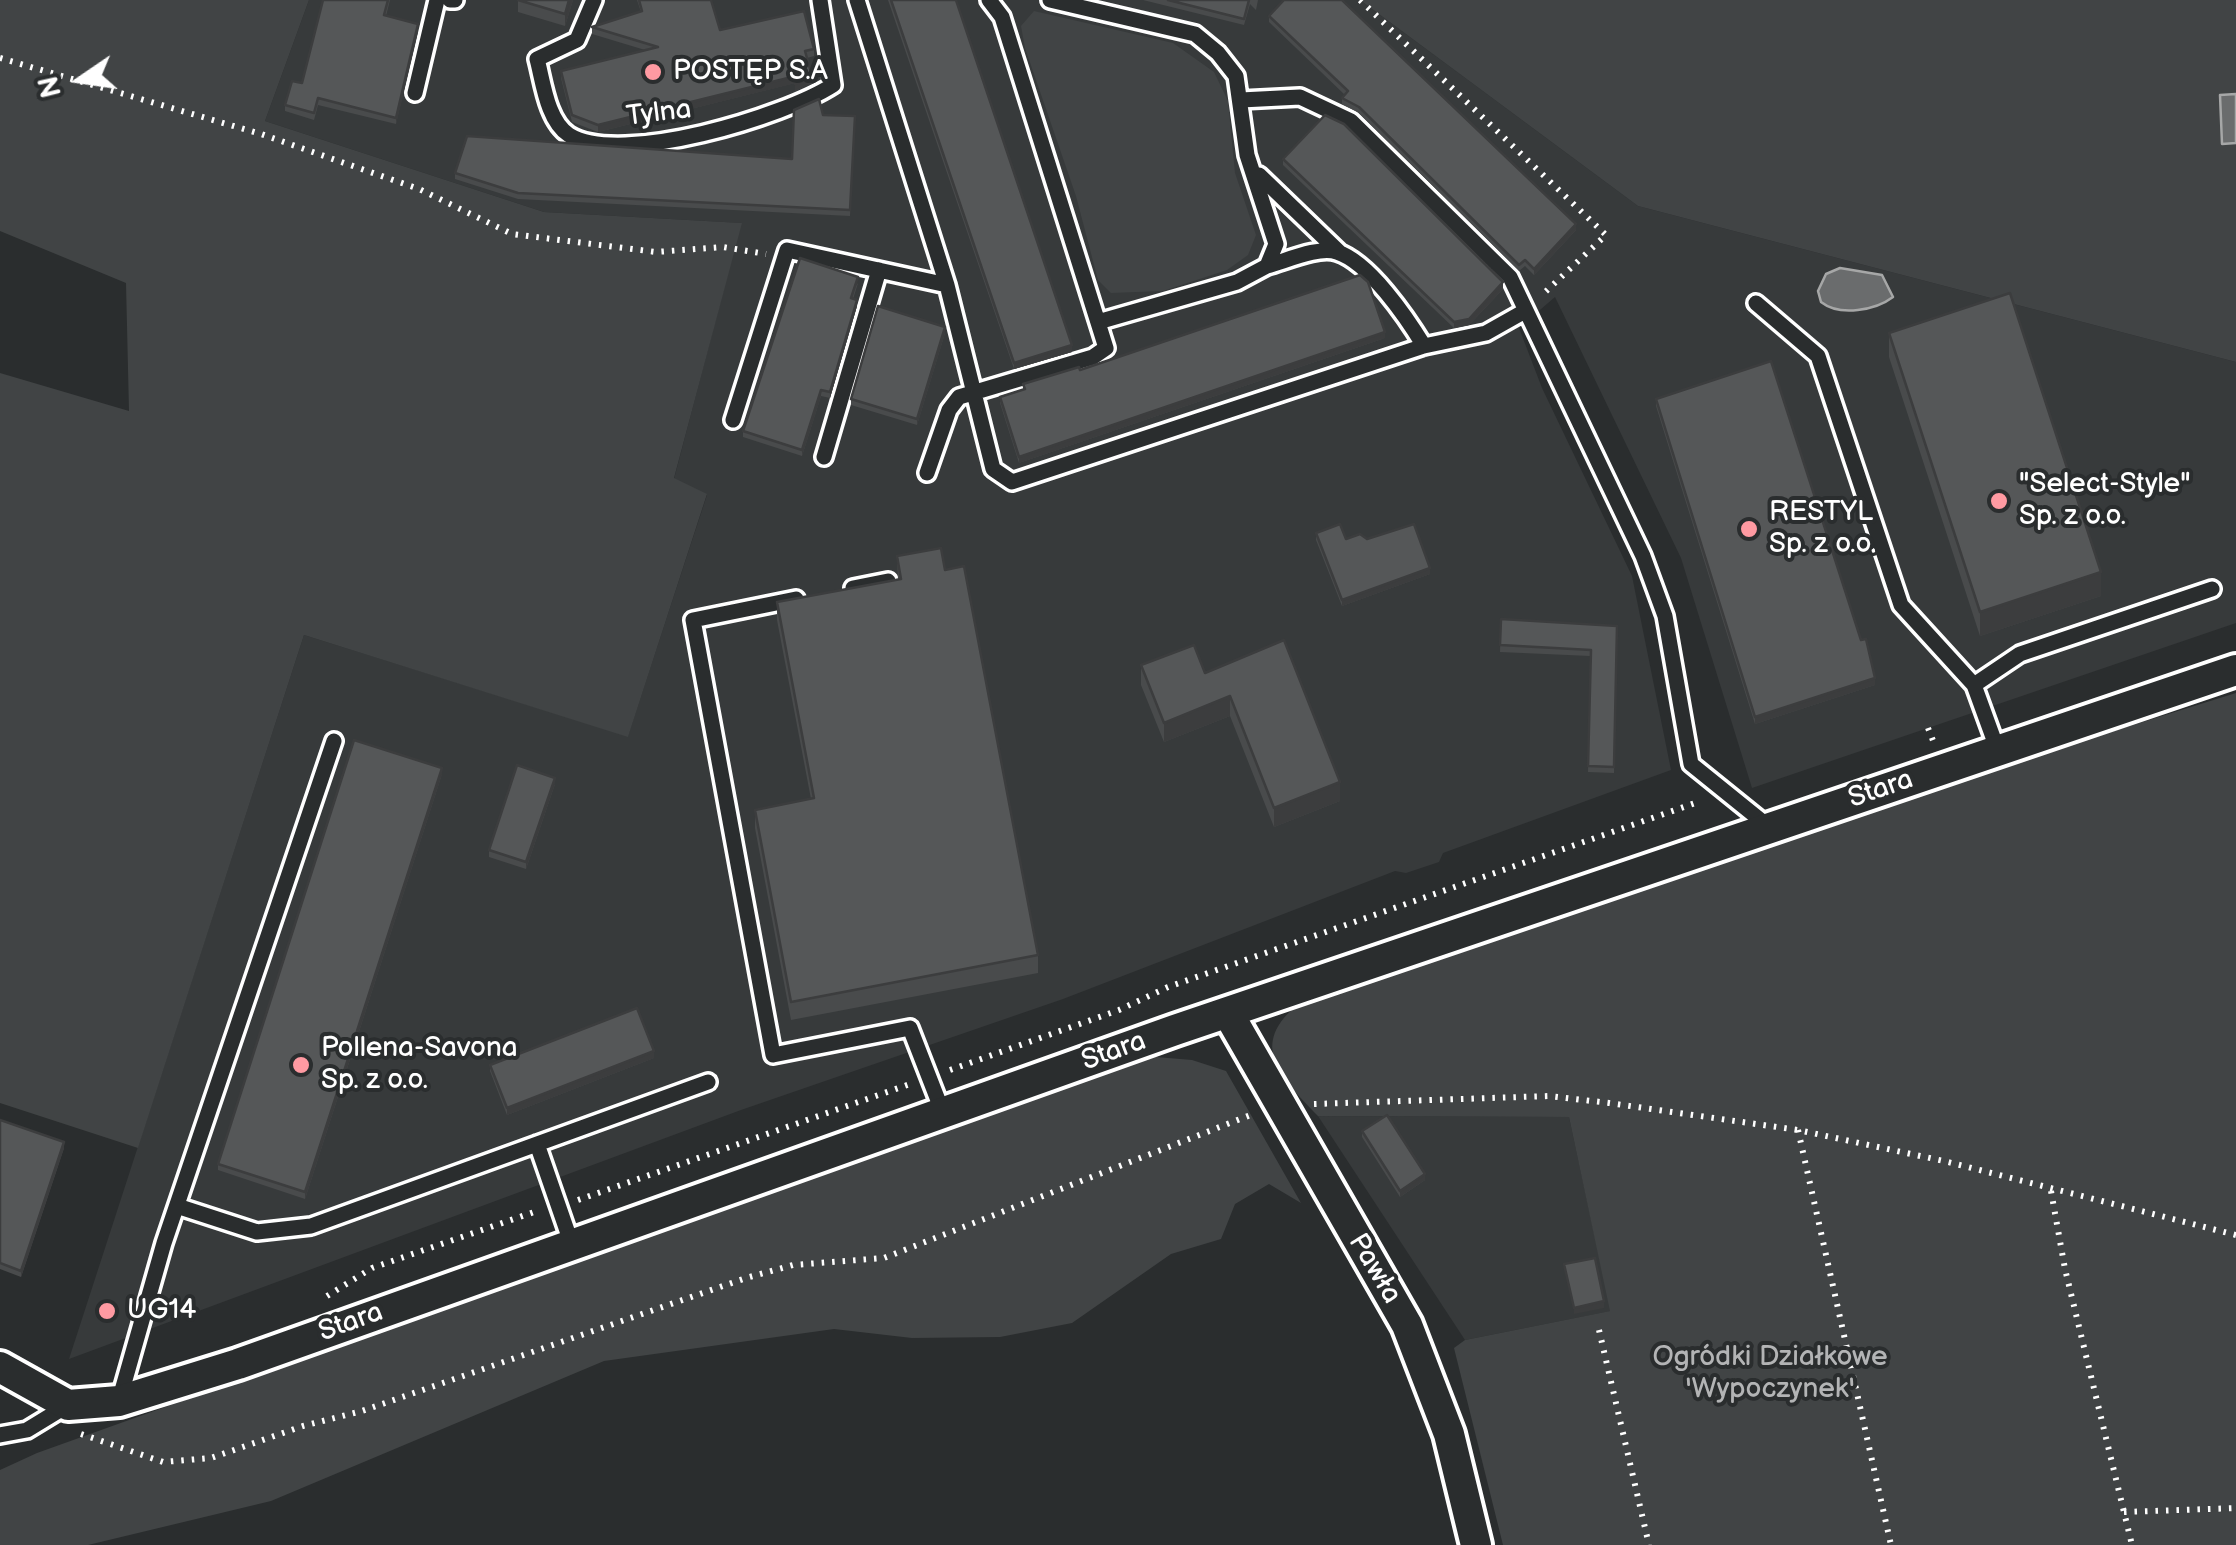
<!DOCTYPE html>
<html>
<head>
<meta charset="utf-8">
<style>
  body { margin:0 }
  #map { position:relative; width:2236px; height:1545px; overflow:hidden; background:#2a2d2e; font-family:"Balsamiq Sans",sans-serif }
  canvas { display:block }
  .north { position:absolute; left:30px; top:30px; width:100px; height:100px; -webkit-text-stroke:8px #2a2d2e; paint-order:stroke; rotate:257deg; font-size:28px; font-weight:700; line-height:40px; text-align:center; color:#fff }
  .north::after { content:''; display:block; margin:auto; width:35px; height:45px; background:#fff; clip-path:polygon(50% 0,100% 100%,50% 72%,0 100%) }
</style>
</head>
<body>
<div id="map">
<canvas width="2236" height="1545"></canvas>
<div class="north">N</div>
</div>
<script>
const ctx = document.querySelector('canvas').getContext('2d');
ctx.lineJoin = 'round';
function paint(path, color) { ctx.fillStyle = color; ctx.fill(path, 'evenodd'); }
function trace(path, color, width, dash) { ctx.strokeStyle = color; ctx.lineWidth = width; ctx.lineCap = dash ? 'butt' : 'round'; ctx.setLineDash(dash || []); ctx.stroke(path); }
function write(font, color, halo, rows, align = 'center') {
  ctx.font = font + ' "Balsamiq Sans",sans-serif'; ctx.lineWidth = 8; ctx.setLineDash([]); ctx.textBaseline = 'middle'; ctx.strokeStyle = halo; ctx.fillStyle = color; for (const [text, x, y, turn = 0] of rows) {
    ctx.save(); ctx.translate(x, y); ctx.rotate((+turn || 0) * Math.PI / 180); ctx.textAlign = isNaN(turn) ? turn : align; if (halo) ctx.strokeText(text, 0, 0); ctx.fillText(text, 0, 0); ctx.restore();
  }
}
const built = new Path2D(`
  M309,0h1051l278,206 598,156v261l-484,165 -71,-230 -126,-261 -36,31 23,60 90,188 39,194 -228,83 -4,9 -33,11 -11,-2 -332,128 -322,111 -672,249 235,-724 324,101 79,-241 -33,-16 67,-256 -197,-11 -279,-91z
  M1318,1116l251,1 42,194 -146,29z`);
const green = new Path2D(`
  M0,0h309l-44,121 279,91 198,11 -68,255 33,16 -79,243 -324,-102 -166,513 -138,-45v-730l129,38 -3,-128 -126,-52z
  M1360,0h876v362l-598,-156z
  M1034,11l139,32 41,29 14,29 7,72 21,62 -8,20 -21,15 -64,21 -52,2 -13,-13 -22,-84 -51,-148 -4,-22z
  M2236,693v852h-733l-49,-197 11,-8 145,-29 -41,-194 -251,-1c-33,-35 -71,-68 -23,-109 312,-110 625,-217 941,-314z
  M1144,1056l48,4 34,11 75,132 -32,-19 -34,20 -14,35 -50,15 -99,69 -72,14 -88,1 -78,-9 -230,32 -333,140 -183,44h-88v-75l37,-17z`);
const water = new Path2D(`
  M2236,94v49l-14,1 -2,-49z
  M1840,268l42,7 11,22c-17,13 -53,20 -72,5l-3,-11 8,-17z`);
const path = new Path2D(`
  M1360,0l246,235 -64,60
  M0,58l261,76 158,55 93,45 144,18 67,-5 43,7
  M1928,728l6,15
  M950,1070l169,-60 49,-23 533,-186
  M1314,1104l235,-8 60,7 189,27 146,31 292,74
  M1798,1130l93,415
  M2051,1191l14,78 67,276
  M578,1200l332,-116
  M327,1296l45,-28 165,-57
  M1599,1330l50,215
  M81,1434l82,28 48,-4 92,-32 59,-15 384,-133 47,-13 91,-7 369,-144
  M2124,1512l112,-4`);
const service = new Path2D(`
  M450,0h5
  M594,0l-17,40 -40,19c6,22 10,62 32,76 52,32 216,-19 264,-50l-13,-85
  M857,0l90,285 46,184 19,13 412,-136 62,-13 39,-22
  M1050,0l145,34 23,19 18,23 11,79 29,89 -9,22 -30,16 -139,40
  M415,93l22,-93
  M1241,100l59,-3 51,24 159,156 133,279 22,60 26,148 78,63
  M1259,175l80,77
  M1267,266c19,-5 51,-20 70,-14 32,10 70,66 87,94
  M1756,303l62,53 83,249 73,80 24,66
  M733,420l54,-170 160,35
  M824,457l55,-187
  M927,473l22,-63 10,-13 134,-40 13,-9 -104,-331 -13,-17
  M853,588l35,-7
  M796,599l-103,21 80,435 137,-27 33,85
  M1974,685l46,-31 192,-65
  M537,1144l35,101
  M177,1206l80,26 54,-6 397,-144
  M119,1401l45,-158 170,-502
  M0,1435l27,-5 41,-25`);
const minor = new Path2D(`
  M1228,1013l179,312 42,109 27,111
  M0,1367l68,38 51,-4 119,-37 937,-334 1061,-360`);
const wall = new Path2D(`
  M323,0h67l-4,16 32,15 -22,93 -78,-19 -4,15 -29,-9v-6l17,-22z
  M518,0h55l-8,26 -47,-14z
  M637,0h74l9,30 94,19v7l-7,2 5,25 -17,8v-8l-197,49 -26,-10 -11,-44v-7l84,-21 -53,-16v-7l49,-15z
  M888,0h68l116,352 -58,17z
  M1143,0h115l-2,10 -6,-6 -6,21z
  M1269,16l307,214 -42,45 -9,-9 -6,5 -160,-158 -17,-9v-6l3,-3 -76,-73z
  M823,115l32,1 -5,100 -332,-17 -63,-20v-6l337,-14z
  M1283,159l220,130 -34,36 -15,3 -171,-163z
  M858,283l-5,16 4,7 -27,92 -9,-2 -19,60 -59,-19v-6z
  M945,333l-28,92 -66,-20v-6z
  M1889,333l212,263 -121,40 -91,-279z
  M1385,338l-366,125 -19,-60v-6l23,-7v-6l57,-14z
  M1656,399l219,286 -120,39 -99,-318z
  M1316,533l30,6h21l63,35 -88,32 -26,-66z
  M897,556l48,14 93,385v18l-247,47 -36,-192v-18l56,-11 -34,-179v-18l121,-22z
  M1501,619l116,7 -3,147 -26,-1 2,-116 -90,-4z
  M1141,665l64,8 135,128 -66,26 -44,-111 -66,26 -23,-57z
  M442,774l-137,425 -87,-29v-6z
  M555,784l-29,85 -37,-12v-7z
  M654,1058l-147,57 -17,-44v-6z
  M0,1120l64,28 -43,129 -21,-8z
  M1362,1131l63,49 -25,17 -38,-60z`);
const shadedWall = new Path2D(`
  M569,0h4l-8,26v-12z
  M418,24v7l-22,93v-6z
  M796,76v7l-198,49v-7z
  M812,76v7l-17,8v-7z
  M1576,224v6l-42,45v-6z
  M1503,282v7l-34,36 -15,3v-6z
  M857,300v6l-27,92v-6z
  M945,327v6l-28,92v-6z
  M1385,332v6l-366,125v-6z
  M1072,345v7l-58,17v-6z
  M821,390v6l-19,60v-6z
  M1430,568v6l-88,32v-6z
  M2101,572v24l-121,40v-24z
  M1875,678v7l-120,39v-7z
  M1230,696v20l-66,26v-19z
  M442,768v6l-137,425v-7z
  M555,778v6l-29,85v-7z
  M1340,782v19l-66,26v-19z
  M654,1051v7l-147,57v-7z
  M64,1142v6l-43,129v-6z
  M1425,1174v6l-25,17v-6z
  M1604,1301v7l-30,6v-6z`);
const building = new Path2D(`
  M323,0h65l-4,15 34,9 -22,94 -78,-20 -4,15 -29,-8 7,-24 10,2z
  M518,0h51l-4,14z
  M639,0h72l9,30 84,-19 10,38 -9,2 7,25 -17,8 1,-8 -198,49 -26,-10 -11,-44 97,-24 -66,-20 50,-16z
  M891,0h65l116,345 -58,18z
  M1168,0h81l-5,19z
  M1284,0h58l234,224 -42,45 -9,-9 -6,5 -160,-158 -17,-9 6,-7 -79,-75z
  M819,99l4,16 32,1 -5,94 -332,-17 -63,-20 12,-37 325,23 2,-49z
  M1325,115l19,9 159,158 -34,37 -15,3 -171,-163z
  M800,258l58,19 -7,21 6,2 -27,92 -9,-2 -19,60 -59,-19z
  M1360,275l8,7 17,50 -366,125 -19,-60 25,-8 -2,-5 56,-17 1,3z
  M2010,293l91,279 -121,40 -91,-279z
  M878,306l67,21 -28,92 -66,-20z
  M1771,361l90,279 5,-1 9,39 -120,39 -99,-318z
  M1340,524l6,15 14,-5 7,5 47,-15 16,44 -88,32 -26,-67z
  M941,548l4,22 19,-4 74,389 -247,47 -36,-192 59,-12 -37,-196 124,-23 -4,-23z
  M1501,619l116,7 -3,141 -26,-1 3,-116 -91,-5z
  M1284,640l56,142 -66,26 -44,-112 -66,27 -23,-58 53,-20 11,28z
  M354,740l88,28 -137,424 -87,-28z
  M517,765l38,13 -29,84 -37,-12z
  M637,1008l17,43 -147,57 -17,-43z
  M1387,1115l38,59 -25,17 -38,-60z
  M0,1120l64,22 -43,129 -21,-8z
  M1595,1258l9,43 -30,7 -10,-44z`);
const markers = [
  [653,72,10,"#ff9aa2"],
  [1999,501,10,"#ff9aa2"],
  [1749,529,10,"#ff9aa2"],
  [301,1065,10,"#ff9aa2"],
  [107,1311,10,"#ff9aa2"]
];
const poiNames = [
  ["POSTĘP S.A",673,72],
  ["\"Select-Style\"",2019,485],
  ["Sp. z o.o.",2019,517],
  ["RESTYL",1769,513],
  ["Sp. z o.o.",1769,545],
  ["Pollena-Savona",321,1049],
  ["Sp. z o.o.",321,1081],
  ["UG14",127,1311]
];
const streetNames = [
  ["Tylna",659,114,-7],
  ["Stara",1881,790,-19],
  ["Stara",1114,1052,-20],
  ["Pawła",1374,1269,59],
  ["Stara",351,1323,-20]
];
const parkNames = [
  ["Ogródki Działkowe",1770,1358],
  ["'Wypoczynek'",1770,1390]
];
paint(built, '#373a3b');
paint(green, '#414445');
paint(water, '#6a6c6d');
trace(water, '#a6a7a7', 2.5);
trace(service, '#fff', 22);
trace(minor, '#fff', 38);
trace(path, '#fff', 6, [2.5, 8]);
trace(service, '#2a2d2e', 15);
trace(minor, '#2a2d2e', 30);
paint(wall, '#494b4c');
paint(shadedWall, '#3c3d3e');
paint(building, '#555758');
trace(building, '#3c3d3e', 2.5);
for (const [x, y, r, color] of markers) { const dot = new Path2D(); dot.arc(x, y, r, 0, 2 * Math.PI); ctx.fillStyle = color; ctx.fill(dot); trace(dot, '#2a2d2e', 4); }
write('28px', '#fff', '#2a2d2e', poiNames, 'left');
write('28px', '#fff', '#2a2d2e', streetNames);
write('28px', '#b3b4b5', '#2a2d2e', parkNames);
</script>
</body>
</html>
